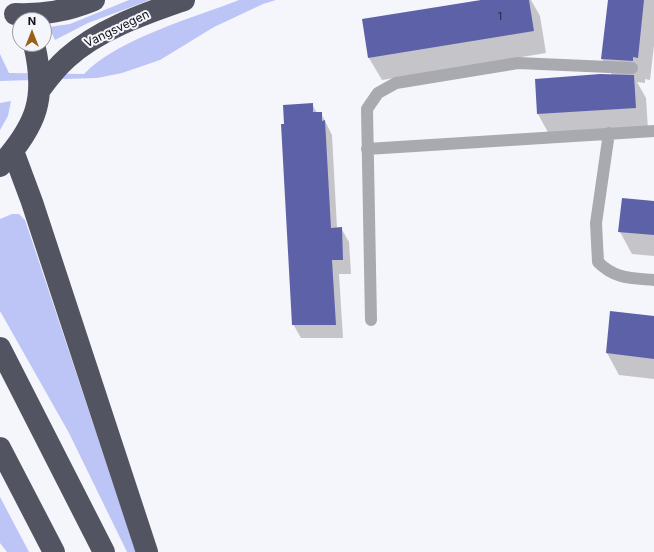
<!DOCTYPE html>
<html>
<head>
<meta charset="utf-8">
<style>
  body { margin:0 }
  #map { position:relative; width:654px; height:552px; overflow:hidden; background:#f5f6fc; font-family:Inter,sans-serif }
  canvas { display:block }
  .north { position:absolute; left:12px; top:12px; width:40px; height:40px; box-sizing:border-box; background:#f5f6fc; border:1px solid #999aa0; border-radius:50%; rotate:0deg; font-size:11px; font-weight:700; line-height:16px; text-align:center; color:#101016 }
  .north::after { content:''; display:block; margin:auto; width:14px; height:18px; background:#966117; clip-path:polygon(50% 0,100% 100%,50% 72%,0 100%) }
</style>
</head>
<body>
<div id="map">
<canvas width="654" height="552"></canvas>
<div class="north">N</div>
</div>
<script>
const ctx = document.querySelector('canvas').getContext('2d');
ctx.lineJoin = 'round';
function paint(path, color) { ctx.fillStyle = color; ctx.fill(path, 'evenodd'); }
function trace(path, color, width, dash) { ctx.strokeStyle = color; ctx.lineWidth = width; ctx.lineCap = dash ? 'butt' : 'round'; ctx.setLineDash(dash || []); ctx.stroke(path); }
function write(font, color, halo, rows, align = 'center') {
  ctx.font = font + ' Inter,sans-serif'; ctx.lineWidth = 4; ctx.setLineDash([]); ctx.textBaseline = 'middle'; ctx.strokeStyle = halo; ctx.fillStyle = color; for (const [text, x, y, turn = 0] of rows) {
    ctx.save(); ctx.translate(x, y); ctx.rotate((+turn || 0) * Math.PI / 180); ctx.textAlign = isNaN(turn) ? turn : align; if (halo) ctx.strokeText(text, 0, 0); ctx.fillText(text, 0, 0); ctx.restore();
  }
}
const green = new Path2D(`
  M129,0h21l-62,23 -33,17 -6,-13 21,-3z
  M239,0h37l-13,4 -49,23 -54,33 -38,13 -25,5 -97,3v-27l9,19 75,1c33,-35 109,-56 155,-74z
  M11,101l-3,15 -8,14v-27z
  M12,214h7l6,6 111,332h-9l-58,-119 -69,-122v-92z
  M0,497l29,55h-22l-7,-9z`);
const shadow = new Path2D(`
  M487,0h44l9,16 6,37 -164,27 -13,-22z
  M609,0h45v45l-4,35 -5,-1v4l-8,-1 9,16 2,32 -98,6 -12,-22 -2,-34 76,-5 -10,-16z
  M312,104l5,9h4l11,22 5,93h4l8,14 2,32h-12l4,64h-42l-8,-14 -7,-199z
  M654,202v54l-22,-2 -12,-22z
  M654,317v62l-35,-4 -12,-22z`);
const building = new Path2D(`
  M481,0h48l5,31 -166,27 -6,-39z
  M608,0h36l-6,58 -5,-1v4l-32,-2z
  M600,74l34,1 2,33 -99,6 -2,-35z
  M313,103v9h9v9l3,-1 6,108 11,-1 1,33h-11l4,65h-44l-11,-201h3l-1,-19z
  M622,198l32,3v34l-36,-3z
  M610,311l44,5v43l-48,-6z`);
const lane = new Path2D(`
  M609,133l-13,90 2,39c17,17 32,16 56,18
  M367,149l287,-18
  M371,320l-4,-211 11,-16 18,-10 122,-20 114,5`);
const highway = new Path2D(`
  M15,14c29,1 52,-3 79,-14
  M41,88c8,-11 16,-21 26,-30 32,-29 77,-44 117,-58
  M13,151l19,51 115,350
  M0,166c37,-41 47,-68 34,-122
  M0,348l104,204
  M0,448l54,104`);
const numberNames = [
  ["1",500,17]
];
const streetNames = [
  ["Vangsvegen",117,29,-26]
];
paint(green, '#bdc4f6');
paint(shadow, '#0003');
paint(building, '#5d62a8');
trace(lane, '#a9aab0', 12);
trace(highway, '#535462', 22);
write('10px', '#23243a', null, numberNames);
write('12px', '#101016', '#f5f6fc', streetNames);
</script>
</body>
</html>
